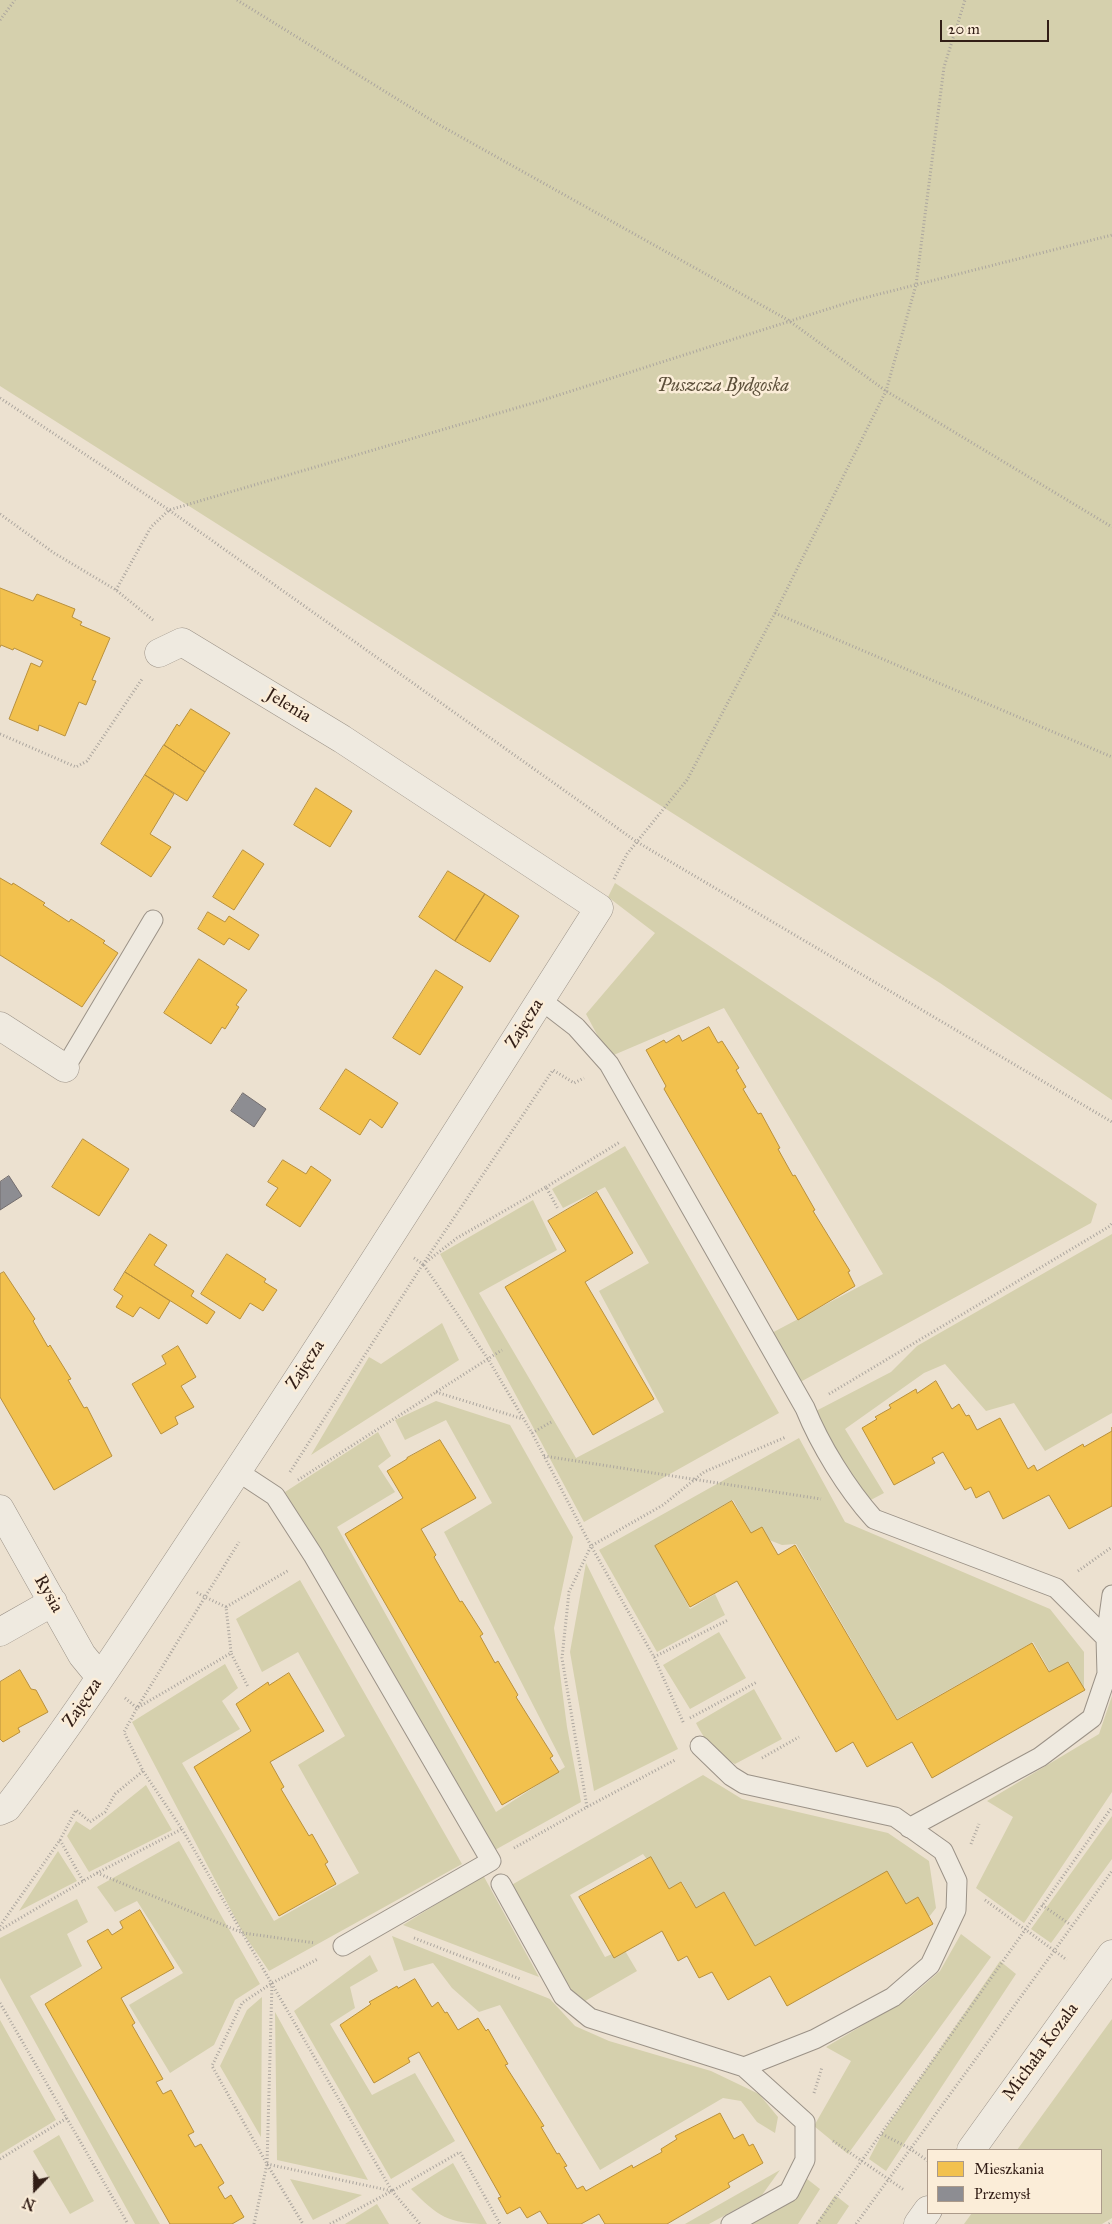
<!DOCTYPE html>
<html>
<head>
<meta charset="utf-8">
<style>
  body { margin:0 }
  #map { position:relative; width:1112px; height:2224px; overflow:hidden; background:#ece1d0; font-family:"IM FELL Great Primer",serif }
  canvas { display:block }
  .legend { position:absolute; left:927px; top:2149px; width:175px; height:65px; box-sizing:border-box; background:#fbedd8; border:1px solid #ab9a8a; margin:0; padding:6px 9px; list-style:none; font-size:15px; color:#321e16 }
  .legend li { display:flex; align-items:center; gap:10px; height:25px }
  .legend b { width:25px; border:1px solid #ab9a8a }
  .north { position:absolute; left:10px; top:2164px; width:50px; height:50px; -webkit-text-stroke:4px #fbedd8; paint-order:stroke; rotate:202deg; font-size:14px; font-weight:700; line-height:20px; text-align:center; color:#321e16 }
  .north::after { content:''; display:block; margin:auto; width:18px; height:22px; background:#321e16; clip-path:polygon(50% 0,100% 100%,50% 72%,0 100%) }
  .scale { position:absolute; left:940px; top:20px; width:109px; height:22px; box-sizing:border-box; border:2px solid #321e16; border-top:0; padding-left:6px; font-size:15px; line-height:18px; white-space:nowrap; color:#321e16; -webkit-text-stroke:4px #fbedd8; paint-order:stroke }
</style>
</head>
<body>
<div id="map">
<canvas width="1112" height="2224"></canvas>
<ul class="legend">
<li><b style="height:14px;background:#f2c14e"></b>Mieszkania</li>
<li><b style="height:14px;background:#8d8d92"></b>Przemysł</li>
</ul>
<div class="north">N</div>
<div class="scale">20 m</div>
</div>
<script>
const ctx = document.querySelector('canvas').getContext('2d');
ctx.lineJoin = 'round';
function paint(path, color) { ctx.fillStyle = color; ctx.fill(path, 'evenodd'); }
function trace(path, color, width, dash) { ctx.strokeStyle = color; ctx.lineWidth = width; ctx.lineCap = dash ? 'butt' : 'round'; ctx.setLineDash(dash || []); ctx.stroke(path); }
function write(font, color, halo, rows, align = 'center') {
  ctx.font = font + ' "IM FELL Great Primer",serif'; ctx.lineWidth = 5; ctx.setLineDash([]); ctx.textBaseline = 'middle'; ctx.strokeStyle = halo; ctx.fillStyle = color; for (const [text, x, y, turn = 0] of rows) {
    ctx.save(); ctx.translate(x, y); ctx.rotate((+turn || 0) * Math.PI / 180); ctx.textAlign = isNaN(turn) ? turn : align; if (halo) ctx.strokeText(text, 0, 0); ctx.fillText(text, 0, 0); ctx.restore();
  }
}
const green = new Path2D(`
  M0,0h1112v1100l-172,-117 -940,-597z
  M615,883l482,321 -6,19 -298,163 -25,-51 115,-61 -159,-266 -115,49 -23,-43 69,-81 -47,-36z
  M625,1146l154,267 -195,109 -144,-268 93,-54 24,50 -78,43 97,165 88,-46 -65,-121 50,-28 -44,-76 -42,21 -11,-19z
  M1112,1234v179l-67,38 -31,-48 -28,8 -41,-47 -21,9 -79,56 39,64 -17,9 -53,-90 77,-40 26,-26z
  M442,1323l17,37 -148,95 58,-98 12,7z
  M436,1401l74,24 63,112 -19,91 13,99 14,75 -95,53 -201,-363 93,-60 13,24 -13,10 17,26 -58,35 159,285 69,-45 -121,-235 48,-29 -46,-83 -41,20 -10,-20z
  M799,1438l46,84 205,87 34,43v38l-15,-28 -19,10 -17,-30 -136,77 -101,-175 -14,1 -31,-12 -18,-33 -76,46 33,63 25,-15 10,21 -68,37 -58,-102z
  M586,1563l92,186 -84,42 -24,-139z
  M300,1580l162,284 -193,107 -26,-38 -111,-211 93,-58 13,24 -16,13 18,28 -58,34 92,158 85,-48 -61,-108 47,-29 -47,-84 -36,20 -26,-53z
  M719,1632l27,46 -56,31 -27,-44z
  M754,1689l28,50 -47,25c-19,-11 -29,-21 -39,-41z
  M1112,1696v96l-88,131 -48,-35 37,-71 -26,-16 112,-67z
  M703,1775l39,24 146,34 41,28 7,47 -11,14 -7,-25 -12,7 -19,-32 -132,74 -31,-54 -28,16 -14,-26 -13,7 -26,-35 -73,41 35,62 19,-8 13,22 -57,33 -72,-117z
  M146,1785l26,45 -83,42 -22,-36 9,-15 14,9z
  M1112,1816v43l-61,84 -20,-14z
  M179,1841l81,143 -25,16 -21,45 -44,28 -41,-68 54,-32 -46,-72 -22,11 -18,-25z
  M58,1851l19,30 -58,30z
  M483,1875l56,102 -136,-52z
  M77,1899l11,23 -21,12 15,32 -52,30 130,228h-25l-135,-246v-40z
  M961,1934l30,23 -143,197 -34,-28 37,-65 -25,-14 83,-49 31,-27z
  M392,1936l158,63 25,27 34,15 102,30 48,23 19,23 -3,16 -18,-11 -16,-21 -18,-3 -123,72 -100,-165 -21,7 -27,-24 -19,-25 -29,8z
  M370,1955l8,16 -28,16 5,21 -25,16 42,71 43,-22 40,68 -64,38 -97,-168z
  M1000,1961l16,13 -130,197 -17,-12 13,-25z
  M262,1997l-1,140 -41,-71 27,-56z
  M275,2012l93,168 -91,-20z
  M1112,2019v199l-10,6h-138l8,-11h129v-63h-84z
  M0,2020l56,100 -56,34z
  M59,2135l35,66 -24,13 -37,-63z
  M453,2163l34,61c-38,0 -50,-8 -76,-35z
  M780,2170l-18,25 -53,29h-24z
  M802,2175l18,14 -22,35h-51z
  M290,2179l72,16 -49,25z
  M835,2195l14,11 -12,18h-21z
  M377,2204l12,20h-44z`);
const homes = new Path2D(`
  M0,588l33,13 4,-7 38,15 -3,8 10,5 -2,3 30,13 -18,42 4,1 -10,24 -7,-3 -14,34 -26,-11 -1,6 -29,-12 22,-56 9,4 3,-6 -29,-13 -1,2 -12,-5 -1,2z
  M191,709l39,24 -25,39 -41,-27 13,-21 2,2z
  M164,745l41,27 -18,29 -42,-26z
  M145,775l29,19 -24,40 21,13 -20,30 -50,-33z
  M316,788l36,23 -22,36 -36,-22z
  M243,850l21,14 -30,46 -21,-13z
  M448,871l37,23 -30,47 -36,-24z
  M0,878l12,7 1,-2 32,20 -2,2 26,17 2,-3 34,22 -2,2 15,10 -36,54 -82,-52z
  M485,894l34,22 -29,46 -35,-21z
  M208,912l17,10 4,-6 30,19 -10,15 -20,-12 -5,7 -26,-16z
  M199,959l48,31 -11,15 3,2 -14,22 -3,-2 -11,17 -47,-31z
  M436,970l27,17 -43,68 -27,-17z
  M709,1027l9,16 4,-2 17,27 -3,2 10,17 -3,2 15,25 3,-1 19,35 -2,1 15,27 2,-1 20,35 -2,1 37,60 -2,1 7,14 -57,34 -134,-231 2,-3 -20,-36 18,-10 2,3 13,-8 3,6z
  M346,1069l52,34 -16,25 -12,-9 -10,16 -40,-26z
  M83,1139l46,30 -30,47 -47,-29z
  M283,1160l23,14 5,-8 20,14 -31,47 -34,-22 12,-17 -10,-6z
  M597,1192l36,61 -48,29 69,117 -61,36 -88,-148 61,-36 -18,-30z
  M150,1234l17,11 -13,20 40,26 -3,5 24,16 -8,12 -82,-52z
  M227,1254l39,25 -2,3 13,8 -14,21 -13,-8 -10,16 -39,-25z
  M4,1272l31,47 -2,2 15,26 2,-2 21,34 -3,1 16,28 3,-1 25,49 -58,34 -54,-93v-123z
  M125,1272l45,29 -11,18 -19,-12 -7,10 -17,-10 7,-11 -9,-6z
  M178,1346l18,31 -15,9 13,21 -19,10 3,7 -17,10 -29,-50 34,-20 -4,-8z
  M936,1381l16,28 7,-5 7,12 3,-1 8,15 23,-12 28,51 6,-4 3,6 46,-27 1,3 28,-16v-4v79l-43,23 -20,-34 -46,24 -14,-28 -13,7 -5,-11 -6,3 -22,-38 -11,6 3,5 -41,22 -32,-57 15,-9 -2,-2 16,-9 -2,-3 27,-16 1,4z
  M440,1440l36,58 -55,31 15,26 -2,2 26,45 2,-1 21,33 -3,2 15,27 3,-2 20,34 -2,2 37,59 -3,2 9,14 -57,33 -157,-271 58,-36 -16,-27 20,-12v-1z
  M732,1501l19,32 11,-6 16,28 17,-10 102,175 135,-77 17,29 19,-10 17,28 -153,88 -20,-36 -45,25 -14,-25 -17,10 -99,-171 -47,26 -35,-61z
  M20,1670l11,19 5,1 12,22 -30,16 2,4 -17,10 -3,-3v-57z
  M289,1673l35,58 -54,31 14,25 -3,2 28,47 3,-2 16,28 -3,2 11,20 -57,32 -85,-149 57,-36 -15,-27 32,-22 1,3z
  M651,1857l18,32 12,-7 15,26 28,-16 31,54 132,-75 19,33 12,-7 15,27 -146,82 -17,-30 -42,24 -16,-28 -13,6 -12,-22 -9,5 -16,-30 -48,27 -35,-61z
  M140,1910l34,58 -53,30 14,25 -3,2 31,54 -7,3 7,12 8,-4 23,42 -6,3 7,12 6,-3 23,39 -6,4 7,12 6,-4 13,22 -12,7h-62l-125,-220 57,-36 -15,-27 21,-12 4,6 11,-7 -3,-6z
  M415,1979l17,28 6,-5 7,11 2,-1 11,18 20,-12 8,13 2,-2 20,35 -3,1 39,61 -3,1 16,27 2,-1 8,13 -3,1 13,22 6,-3 3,5 46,-26 1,3 29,-16 -1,-3 16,-10 -2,-3 45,-23 14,26 9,-5 6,12 4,-2 10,19 -35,20 2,4 -63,37h-62l-6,-10 -18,10h-33l-8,-13 -13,7 -7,-11 -13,7 -9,-16 3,-1 -82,-145 -11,6 2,4 -36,21 -34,-58 31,-21 -2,-2 28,-16 1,2z`);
const industry = new Path2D(`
  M243,1093l23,16 -12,18 -23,-16z
  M9,1176l13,20 -22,14v-28z`);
const path = new Path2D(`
  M237,0l199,123 352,197 98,71 226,136
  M0,20l15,-20
  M0,398l169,112 468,332 475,280
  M0,514l54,39 62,37 37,30
  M116,590l35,-63 18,-17 371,-109 316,-101 256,-65
  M775,613l337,144
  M0,734l76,33 11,-6 55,-82
  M614,879l13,-25 60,-74 88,-167 111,-222 30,-106 28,-218 21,-67
  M546,1187l74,-45
  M414,1258l9,6 130,-194 21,13 10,-5
  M426,1262l31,-24 89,-51 12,22
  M436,1392l87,27
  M829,1394l281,-168 2,-3
  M532,1433l21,-12
  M544,1456l277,43
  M290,1472l133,-208 65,95 44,74 59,113 63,111 30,67
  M298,1480l204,-130
  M1078,1571l34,-24
  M226,1607l-21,-10 34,-55
  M231,1652l-5,-45 63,-37
  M654,1657l74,-37
  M125,1698l12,10 68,-111 -9,-5
  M690,1718l67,-36
  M762,1758l37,-21
  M587,1807l88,-47
  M182,1829l210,362
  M60,1840l16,-30 14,12 15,-10 10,-18 28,-23
  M971,1844l8,-20
  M514,1848l73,-41 -25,-149 7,-66 22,-46 72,-41 41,-33 82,-35
  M97,1873l146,60 72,10
  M985,1900l82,60
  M1042,1905l29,20
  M0,1926l60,-86 23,41
  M0,1930l97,-57 85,-44 -39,-58 -19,-39 13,-24 94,-55 17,34
  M414,1938l106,41
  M272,1983l-5,181 36,60
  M0,2003l128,221
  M814,2093l8,-26
  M882,2134l27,14 19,13
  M833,2141l71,49
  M0,2159l67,-41
  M267,2164l125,27 68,-39 40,72
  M254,2224l13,-60 -55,-98 30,-63 30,-20 46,-24
  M330,2224l62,-33 28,33
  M817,2224l295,-417
  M856,2224l256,-353
  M1109,2224l3,-2`);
const lane = new Path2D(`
  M541,1000l35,27 33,37 196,344c15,37 42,81 69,111l182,69 50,50
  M65,1068l88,-148
  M237,1471l38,25 38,59 178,306 -148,85
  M700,1746l31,30 13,8 151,33 48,34 14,30 -1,29 -26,55 -37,32 -78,42 -71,28 61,55v38l-16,32 -58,32
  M909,1828l131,-71 52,-39 15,-44 -1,-36 6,-43
  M501,1884l62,112 27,22 154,49`);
const street = new Path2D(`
  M0,1026l65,42
  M0,1509l82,146 18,22
  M0,1632l53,-30
  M0,1811l7,-3c72,-94 136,-195 202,-294 133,-200 261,-403 390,-606l-257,-169 -160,-97 -23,11
  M971,2150l141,-196
  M918,2224l10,-14`);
const parkNames = [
  ["Puszcza Bydgoska",723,387]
];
const streetNames = [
  ["Jelenia",288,706,31],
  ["Zajęcza",525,1024,-58],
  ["Zajęcza",306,1365,-57],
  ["Rysia",48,1594,60],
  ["Zajęcza",83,1703,-56],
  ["Michała Kozala",1041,2052,-54]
];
paint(green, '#d5d0ad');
paint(homes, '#f2c14e');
trace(homes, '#b8903d', 1);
paint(industry, '#8d8d92');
trace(industry, '#726c6d', 1);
trace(lane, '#9b9287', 21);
trace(street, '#9b9287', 29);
trace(path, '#aba59e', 3, [1, 2.5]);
trace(lane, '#efeae0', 19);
trace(street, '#efeae0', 28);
write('italic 18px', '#5d503b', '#fbedd8', parkNames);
write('18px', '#321e16', '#fbedd8', streetNames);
</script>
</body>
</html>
